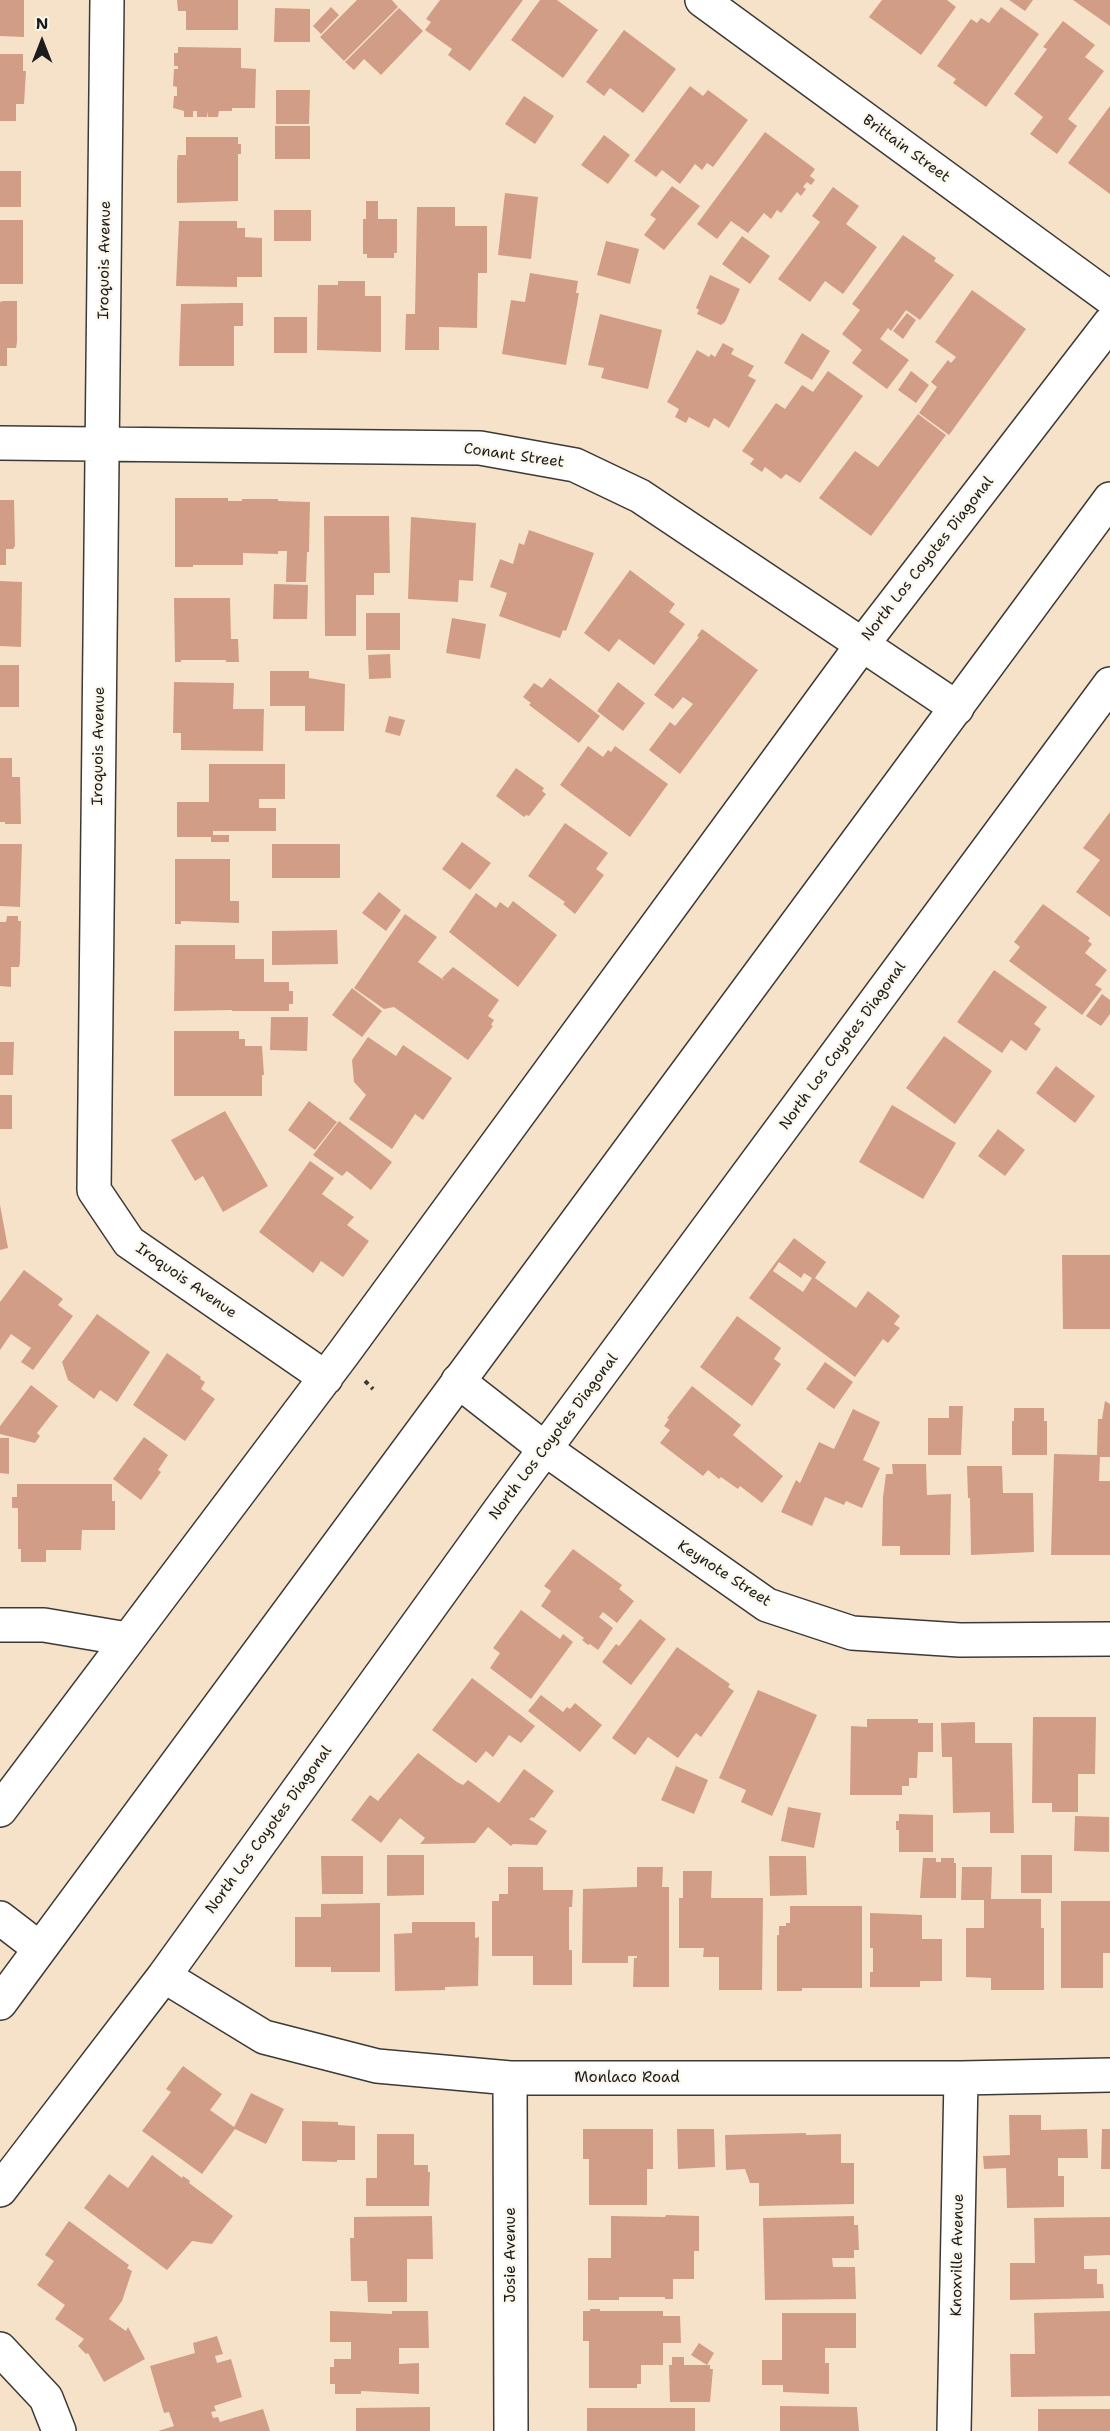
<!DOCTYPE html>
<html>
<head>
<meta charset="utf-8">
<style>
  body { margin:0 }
  #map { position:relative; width:1110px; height:2431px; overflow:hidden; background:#f6e2c9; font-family:"Shantell Sans",sans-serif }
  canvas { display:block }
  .north { position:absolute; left:12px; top:12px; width:60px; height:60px; -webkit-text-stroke:4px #fbf7ec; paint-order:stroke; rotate:0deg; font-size:16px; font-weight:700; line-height:24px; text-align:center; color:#1c1c1c }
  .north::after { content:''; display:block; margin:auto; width:21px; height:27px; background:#1c1c1c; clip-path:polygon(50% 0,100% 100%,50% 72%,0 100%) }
</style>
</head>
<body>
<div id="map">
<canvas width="1110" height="2431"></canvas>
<div class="north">N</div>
</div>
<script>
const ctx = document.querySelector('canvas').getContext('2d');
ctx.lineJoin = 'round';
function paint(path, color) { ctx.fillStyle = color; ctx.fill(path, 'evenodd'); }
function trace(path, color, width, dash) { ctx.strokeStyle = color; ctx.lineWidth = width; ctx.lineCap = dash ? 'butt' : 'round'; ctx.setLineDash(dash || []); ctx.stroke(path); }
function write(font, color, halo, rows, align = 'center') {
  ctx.font = font + ' "Shantell Sans",sans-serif'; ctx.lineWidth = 4.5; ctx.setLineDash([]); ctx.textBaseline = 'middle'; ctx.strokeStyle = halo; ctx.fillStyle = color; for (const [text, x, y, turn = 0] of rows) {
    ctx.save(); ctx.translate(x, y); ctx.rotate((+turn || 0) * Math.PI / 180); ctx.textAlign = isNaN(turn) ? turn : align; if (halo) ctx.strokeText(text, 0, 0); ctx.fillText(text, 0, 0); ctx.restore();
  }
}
const building = new Path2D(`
  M0,0h24v37l-24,-1z
  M177,0h61v30h-52v-19h-8z
  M357,0h35l6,7 -54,54 -24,-24z
  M440,0h83l-53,71 -22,-16 4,-6 -27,-19 6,-8 -5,-3z
  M540,0h17l41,30 -35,48 -52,-38z
  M882,0h65l9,7 -35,48 -52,-38z
  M1009,0h24l-8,11z
  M1073,0h37v26z
  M331,7l8,8 -18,19 -8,-8z
  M1001,7l38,27 -53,73 -33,-24 3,-4 -19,-13 34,-47 6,4 4,-5 8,5z
  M275,8l35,1v33h-36z
  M399,8l24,23 -42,44 -17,-16 -10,11 -9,-8z
  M1063,21l32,24 -10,12 19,14 -36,48 9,7 -20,28 -27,-20 13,-17 -29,-23 33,-45 -4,-2z
  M624,30l52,39 -33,44 -33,-25 -6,8 -18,-14z
  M178,47l63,1v20l15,1 -1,39h-23v3h-13l-1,6h-10v-6l-1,6h-10v-6h-4v6h-9v-6l-11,-3 1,-12h3v-9l-4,-1 1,-17h4v-3h-4v-13h4z
  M0,54h23v17h3l-2,33h-8v17h-16z
  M690,86l13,10 5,-6 40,30 -35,47 -6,-4 -5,7 -7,-6 -15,20 -18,-14 -6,7 -22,-16z
  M276,90h34l-1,34h-33z
  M524,96l30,20 -19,28 -30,-20z
  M1110,106v88l-42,-31z
  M275,126h35v33h-35z
  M765,132l50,37 -5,7 5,4 -4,5 -4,-3 -4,5 3,2 -5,7 -4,-4 -16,21 -4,-3 -6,9 -7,-6 -16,20 -17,-12 -14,18 -20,-15z
  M604,135l26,20 -22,29 -27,-19z
  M186,137h52v7h3v10h-3v47l-61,2v-42l1,-6h8z
  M0,171h21v36h-21z
  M672,186l28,20 -36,44 -20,-15 12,-16 -6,-4z
  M833,187l26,19 -13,18 31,23 -34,47 -18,-13 -15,21 -32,-23 42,-57 -8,-6z
  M505,193l33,4 -7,62 -33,-4z
  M366,201h12v18h19v34h-3v5h-27v-4h-4v-35h3z
  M417,207h38v19h32v47h-9l-1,55 -38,-1v23h-34l1,-36h9z
  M274,210h37v31h-37z
  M0,220h23v64h-23z
  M179,221h58v7h8v9l17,1v39h-25v10l-61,-1z
  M903,235l33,23 -2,3 20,14 -34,45 -14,-10 -15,21 -3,-3 -8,11 29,21 -22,29 -35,-26 10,-13 -20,-16 18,-24 -8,-6z
  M742,236l28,20 -20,28 -28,-20z
  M606,241l33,8 -9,35 -33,-9z
  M530,273l48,8 -2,12h3l-13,72 -64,-11 9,-54 14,2z
  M710,275l30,14 -15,33 -4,3 -24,-11 2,-4 -3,-2z
  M338,281h27v15h16v56l-64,-2 1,-65h20z
  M972,290l54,39 -77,106 -30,-22 18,-26 -6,-5 17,-22 3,3 5,-6 -21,-15z
  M3,301h14v41l-1,6h-9v18h-7v-64z
  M233,303h10v23h-9v40h-55l2,-62z
  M907,313l9,7 -13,19 -10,-8z
  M600,314l62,16 -14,59 -47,-11 3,-10 -16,-3z
  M274,317h33v36h-33z
  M802,333l28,18 -18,29 -28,-17z
  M723,343l11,6 -3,5 23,12 -6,10 8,4 -27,48 -15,-10 -5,10 -20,-11 -3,6 -11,-6 4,-8 -12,-7 30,-52 12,7 2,-3 4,3z
  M828,371l35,25 -63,87 -14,-9 -5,5 -16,-12 -3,5 -12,-8 4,-5 -12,-8 34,-48 9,6 17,-24 11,7z
  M911,371l18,14 -13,18 -18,-13z
  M918,414l28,21 -75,101 -52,-38 36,-47 23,16z
  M175,498h53v3h14v-2h36v2l32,1 -1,50h-2l-1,30h-20l1,-31h-9v3l-35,-1v12h-50v2h-18z
  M0,500h14l1,46 -2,3h-7v16h-6z
  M324,516h65l1,57h-16v22h-18v41h-31z
  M411,517l65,6 -3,58 -14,-1 -1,22 -50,-3z
  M529,530l65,23 -28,78 -3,-1 -3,8 -61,-22 8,-23 -17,-6 10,-28 13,5 6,-21 5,2z
  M630,570l45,34 -6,8 16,12 -31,41 -35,-26 -10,13 -25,-19z
  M0,581l22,1 -1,65 -21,-1z
  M274,584l34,1 -1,34h-34z
  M174,598h56l1,41h7l1,23h-13v-2h-45v2h-6z
  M366,613h34v37h-34z
  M452,618l34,6 -6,35 -34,-6z
  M702,629l56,41 -78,104 -31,-24 21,-28 5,4 18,-22 -10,-7 -10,12 -19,-14 45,-58 -2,-1z
  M390,654l1,24 -22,1 -1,-24z
  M0,665h19v42h-19z
  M270,671h39v7l36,6 -1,47h-39v-25h-35z
  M550,678l50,38 -21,27 -50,-38 2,-2 -8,-6 11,-14 8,5z
  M174,682l60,1 -1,26h31l-1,42 -82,-1v-17h-8z
  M618,682l27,21 -22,28 -26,-20z
  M389,716l16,4 -5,16 -15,-4z
  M588,746l15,11 5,-7 3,2 4,-6 53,38 -38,53 -70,-52z
  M0,758h12v19h8l1,47h-16v-2h-5z
  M209,764h76v35h-26v9h17v23h-63v4h16v7h-18v-5h-34v-35h32z
  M516,768l28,20 -2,3 4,3 -17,22 -3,-1 -2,2 -28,-21z
  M1110,812v105l-34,-25 24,-32 -17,-12z
  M565,823l43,30 -12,16 8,6 -29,39 -12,-10 2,-2 -37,-26z
  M462,842l29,21 -21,27 -28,-21z
  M0,844h22l-2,63 -20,-1z
  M272,844h68v34h-68z
  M175,859h55v42h9v22l-58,-2v3h-6z
  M379,892l22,18 -15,21 -24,-18z
  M476,893l20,15 4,-6 8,6 5,-7 44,34 -39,52 -69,-55z
  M1043,904l47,34 -2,3 4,3 -7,9 22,17 -12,15 7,4 -20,26 -73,-54 11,-14 -6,-5z
  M405,914l32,23 -19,25 27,19 -3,-3 11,-11 46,33 -11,16 6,4 -3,5 2,1 -25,34 -74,-53 -10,2 -30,-21z
  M7,916h11v5h3l-1,41 -1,5h-8v20l-11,-1v-64h6z
  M337,930l1,34 -66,1v-34z
  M175,945h60v14h29v23h25v9h4v13h-4v7h-57v-1l-58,1z
  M994,970l53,37 -13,17 7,5 -15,22 -15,-11 -9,13 -45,-31z
  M352,988l30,23 -20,26 -30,-22z
  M1102,994l8,6v14l-9,12 -15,-10z
  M271,1017h37l-1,34 -37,-1z
  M174,1031h65v8h6v7h17l2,29h-2v21h-88z
  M944,1036l48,35 -37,53 -49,-36z
  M368,1037l28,19 7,-11 49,33 -29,42 -8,-6 -23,35 -43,-30 17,-24 -12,-13 -2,-22z
  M0,1042h14l-1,33h-13z
  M1056,1066l39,30 -20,27 -39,-30z
  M0,1095h12v34h-12z
  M309,1101l28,21 -22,28 -27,-20z
  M892,1105l64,38 -33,56 -64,-37z
  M225,1111l43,75 -45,26 -20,-36 -8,5 -24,-41z
  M339,1121l53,41 -21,28 -24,-19 -5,5 -29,-21z
  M998,1129l27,21 -20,26 -27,-20z
  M310,1161l24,17 -12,16 32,23 -7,8 22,16 -26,36 -22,-16 -8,12 -54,-41z
  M0,1205l8,43 -8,2z
  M794,1238l32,24 -11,16 41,30 12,-17 32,25 -6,8 6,4 -12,15 -5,-4 -28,38 -106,-79zM779,1262l22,16 3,-5 8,5 -9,14 -30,-21z
  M1062,1255h48v74h-47z
  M24,1270l39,29 -5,6 15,11 -40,54 -12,-8 10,-14 -20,-14 -11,16v-48z
  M97,1314l53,38 -33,50 -17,-12 -6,9 -26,-19 -6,-18z
  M737,1316l44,32 -7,11 7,5 -29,42 -52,-39z
  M167,1353l34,24 -1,2 5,3 -4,7 14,10 -30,42 -52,-36z
  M825,1362l28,20 -19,27 -28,-20z
  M31,1385l27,21 -21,27 3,3 -5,7 -35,-9v-8z
  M692,1386l49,39 -8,10 50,41 -21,27 -22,-17 -2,3 -17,-12 -2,2 -11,-9 -5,6 -43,-33 10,-13 -6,-4 5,-7 -2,-1z
  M1105,1401l5,3v53h-10l-1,24h11v74h-59l3,-101 43,1 1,-36h4z
  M949,1406h14l-2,49h-33v-37h21z
  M1014,1408h30v13h3v34h-35v-34h2z
  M853,1409l27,13 -17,38 17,8 -18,40 -16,-7 -2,4 -19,-8 -13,29 -31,-14 15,-32 4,3 19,-41 15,7z
  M144,1437l24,18 -10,15 3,2 -20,28 -28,-21z
  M0,1438h9v36l-9,-1z
  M892,1464h34l1,31 24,-1 -1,61h-50v-9h-18l1,-49 3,-23h7z
  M967,1466h35l1,27h30l1,59 -63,3 -1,-57h-2z
  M17,1484h95v17h3v29h-33l-1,20h-35v12h-25v-13h-3v-41h-6v-11h5z
  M573,1549l49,36 -3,4 15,12 -17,22 -14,-11 -4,5 14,11 -15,22 -8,-6 -2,1 -6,-5 2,-2 -43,-32 10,-15 -7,-5z
  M521,1610l39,29 3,-5 10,8 -42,57 -41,-31 10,-15 -7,-5z
  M640,1619l26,20 -35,46 -29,-23 14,-18 3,2z
  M677,1647l53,37 -2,3 6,4 -33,46 -5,-4 -18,25 -30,-21 -13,18 -23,-17z
  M472,1678l63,48 -14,17 -12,-8 -16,22 -7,-6 -10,12 -44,-33z
  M758,1690l59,25 -45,101 -31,-14 5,-12 -27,-12z
  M541,1695l22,17 4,-5 3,2 5,-6 27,22 -22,27 -52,-41z
  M1033,1717h63l-1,57h-17v38h-26v-9h-20z
  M867,1719h51v4h15v29h-15l-1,26h-8v8h-7v9h-52l1,-69 16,1z
  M975,1722v21h37l2,90h-24v-21l-37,1 -1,-56h-10l-1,-34z
  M418,1753l39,29 6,3 5,-5 31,23 25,-34 30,22 -20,27 -2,-1 -3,2 18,12 -10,14 -24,-1 -2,2 -23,-19 -13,16 -55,1 5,-6 -25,-20 -19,25 -30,-23 19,-25 8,6z
  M676,1766l32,14 -14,34 -33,-14z
  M788,1807l33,6 -7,35 -33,-7z
  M899,1814l34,1v37h-34v-22h-3v-9h3z
  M1075,1816l34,1v35l-35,-1z
  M387,1855h37v40l-37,1z
  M1021,1855h31v38h-31z
  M321,1856h42v38h-41z
  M769,1856h37l1,39 -37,1z
  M923,1858h13v4h5v-4h13v5h2v35h-36z
  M508,1867h35v23h30l-1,17h-3v43h3v35h-39v-29h-41v-55h7v-7h9z
  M637,1867h26l-1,20h7v100h-36l1,-29h3v-2h-9v7h-46l1,-74 54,-2z
  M962,1867h30l-1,32h50v29h3v62h-53v-12l-25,-1v-49h18v-28h-23z
  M683,1871h29l-1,27h52l-1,92h-43v-33h-16l1,-9h-25v-50h4z
  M1061,1901h49v52h-7v35h-42z
  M380,1903v69h-49v-5h-36v-50h26v-13z
  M790,1906h72v82h-60v3h-25v-56h2v-9h7v-3h4z
  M870,1913l52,2v24h20v42h-22v6h-50v-15h3v-24h-3z
  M412,1922h63v16l4,-1 -1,49 -33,1v3l-50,1 -1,-57 18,-1z
  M183,2066l39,28 -12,16 24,17 17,-34 33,16 -18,35 -31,-15 -33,45 -60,-43 29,-39 -5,-3z
  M1009,2115h32v15l46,-1 1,29h-30v18h6v31l-57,1 -1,-40 -22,1 -1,-13 27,-1z
  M302,2121l36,1v3l17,1v34h-18v2l-35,-1z
  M583,2129h70v40h-6v36h-58v-46h-6z
  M677,2129h37l1,38 -37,2z
  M1102,2129h8v40h-9z
  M806,2133v2l35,-1v29h13v41l-95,2v-23h-9l-5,-14 -19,1 -1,-35z
  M377,2134h37v31h14v7h2l-1,34h-63v-28h11z
  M152,2155l30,23 1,-2 7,5 -1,2 44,33 -21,28 -20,-3 -25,29 -83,-62 25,-34 19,14z
  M666,2215l33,1v35h-5v28h-21v20h-8v-2h-46v3h-31v-42h23v-42l54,1z
  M432,2216l1,43h-26v43h-39l-1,-21h-16l-1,-43h4v-21z
  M854,2216v9h4l1,25h-5v8h-22l1,9h22l1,32 -91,1 -2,-82z
  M1110,2217v38l-26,1v13h13v15h6l1,14 -94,2v-37h25l-1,-45z
  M69,2221l60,44 -2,3 5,3 -10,30 -13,18 17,12 2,-4 17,32 -41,23 -16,-29 -2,1 -8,-8 6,-7 -29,-20 10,-14 -28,-20 17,-24 -9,-6z
  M590,2309h10v2h63v5h17l1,27h-18v22h-22v19h-4v4h-48v-47h-6v-30h7z
  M330,2311l62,3v-3h36l1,37h-30v16l20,-1v31l-58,-3v3h-26v-10h-5v-17h4v-8h17v-17h-21z
  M1110,2311v85l-99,1 -1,-43h25l-1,-41z
  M782,2313h74v35h-31v15h4v31l-46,-2v-7h-21v-25h20z
  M217,2336l6,18 -8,2 2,7 14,-4 11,38 -28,9 2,5 -5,1 2,6 5,-1 2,5 43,-13 7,22h-112l16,-5 -5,-14 -5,1 -14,-47 45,-13 -2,-10z
  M699,2343l15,10 -7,12 -16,-10z
  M672,2357h12v8h26v4h3l-3,33h-40l-1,-37h3z
  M780,2406l77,1 2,24h-79z
  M430,2407v24h-74v-23z
  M587,2408h108v23h-108z
  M1038,2409h72v22h-72z`);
const path = new Path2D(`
  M365,1381l8,8`);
const minor = new Path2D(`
  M107,0l-13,1190 35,52 197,136
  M702,0l408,298
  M0,443l480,5 95,17 65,31 317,212
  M458,1381l87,68 222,156 85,28 108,7 150,-1
  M0,1625h44l83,14
  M0,1810l343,-456 519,-709 248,-322
  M0,1918l39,30
  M164,1976l100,61 113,29 133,12h451l149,-3
  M510,2078l1,353
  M0,2190l164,-214 338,-469 608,-823
  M0,2349l46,49 13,33
  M954,2431l7,-353`);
const major = new Path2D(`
  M0,2003l1110,-1504`);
const streetNames = [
  ["Brittain Street",906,149,36],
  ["Iroquois Avenue",105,260,-89],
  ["Conant Street",514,456,8],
  ["North Los Coyotes Diagonal",928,559,-52],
  ["Iroquois Avenue",99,746,-89],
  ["North Los Coyotes Diagonal",843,1046,-54],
  ["Iroquois Avenue",186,1281,35],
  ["North Los Coyotes Diagonal",554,1437,-53],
  ["Keynote Street",724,1574,33],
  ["North Los Coyotes Diagonal",269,1830,-54],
  ["Monlaco Road",627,2078],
  ["Josie Avenue",511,2255,-90],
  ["Knoxville Avenue",958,2255,-89]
];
paint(building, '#d29d87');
trace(minor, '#3d3a36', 36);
trace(major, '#3d3a36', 36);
trace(path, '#3d3a36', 4, [4.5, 4.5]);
trace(minor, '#fff', 33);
trace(major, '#fff', 33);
write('15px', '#1c1c1c', '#fbf7ec', streetNames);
</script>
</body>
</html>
